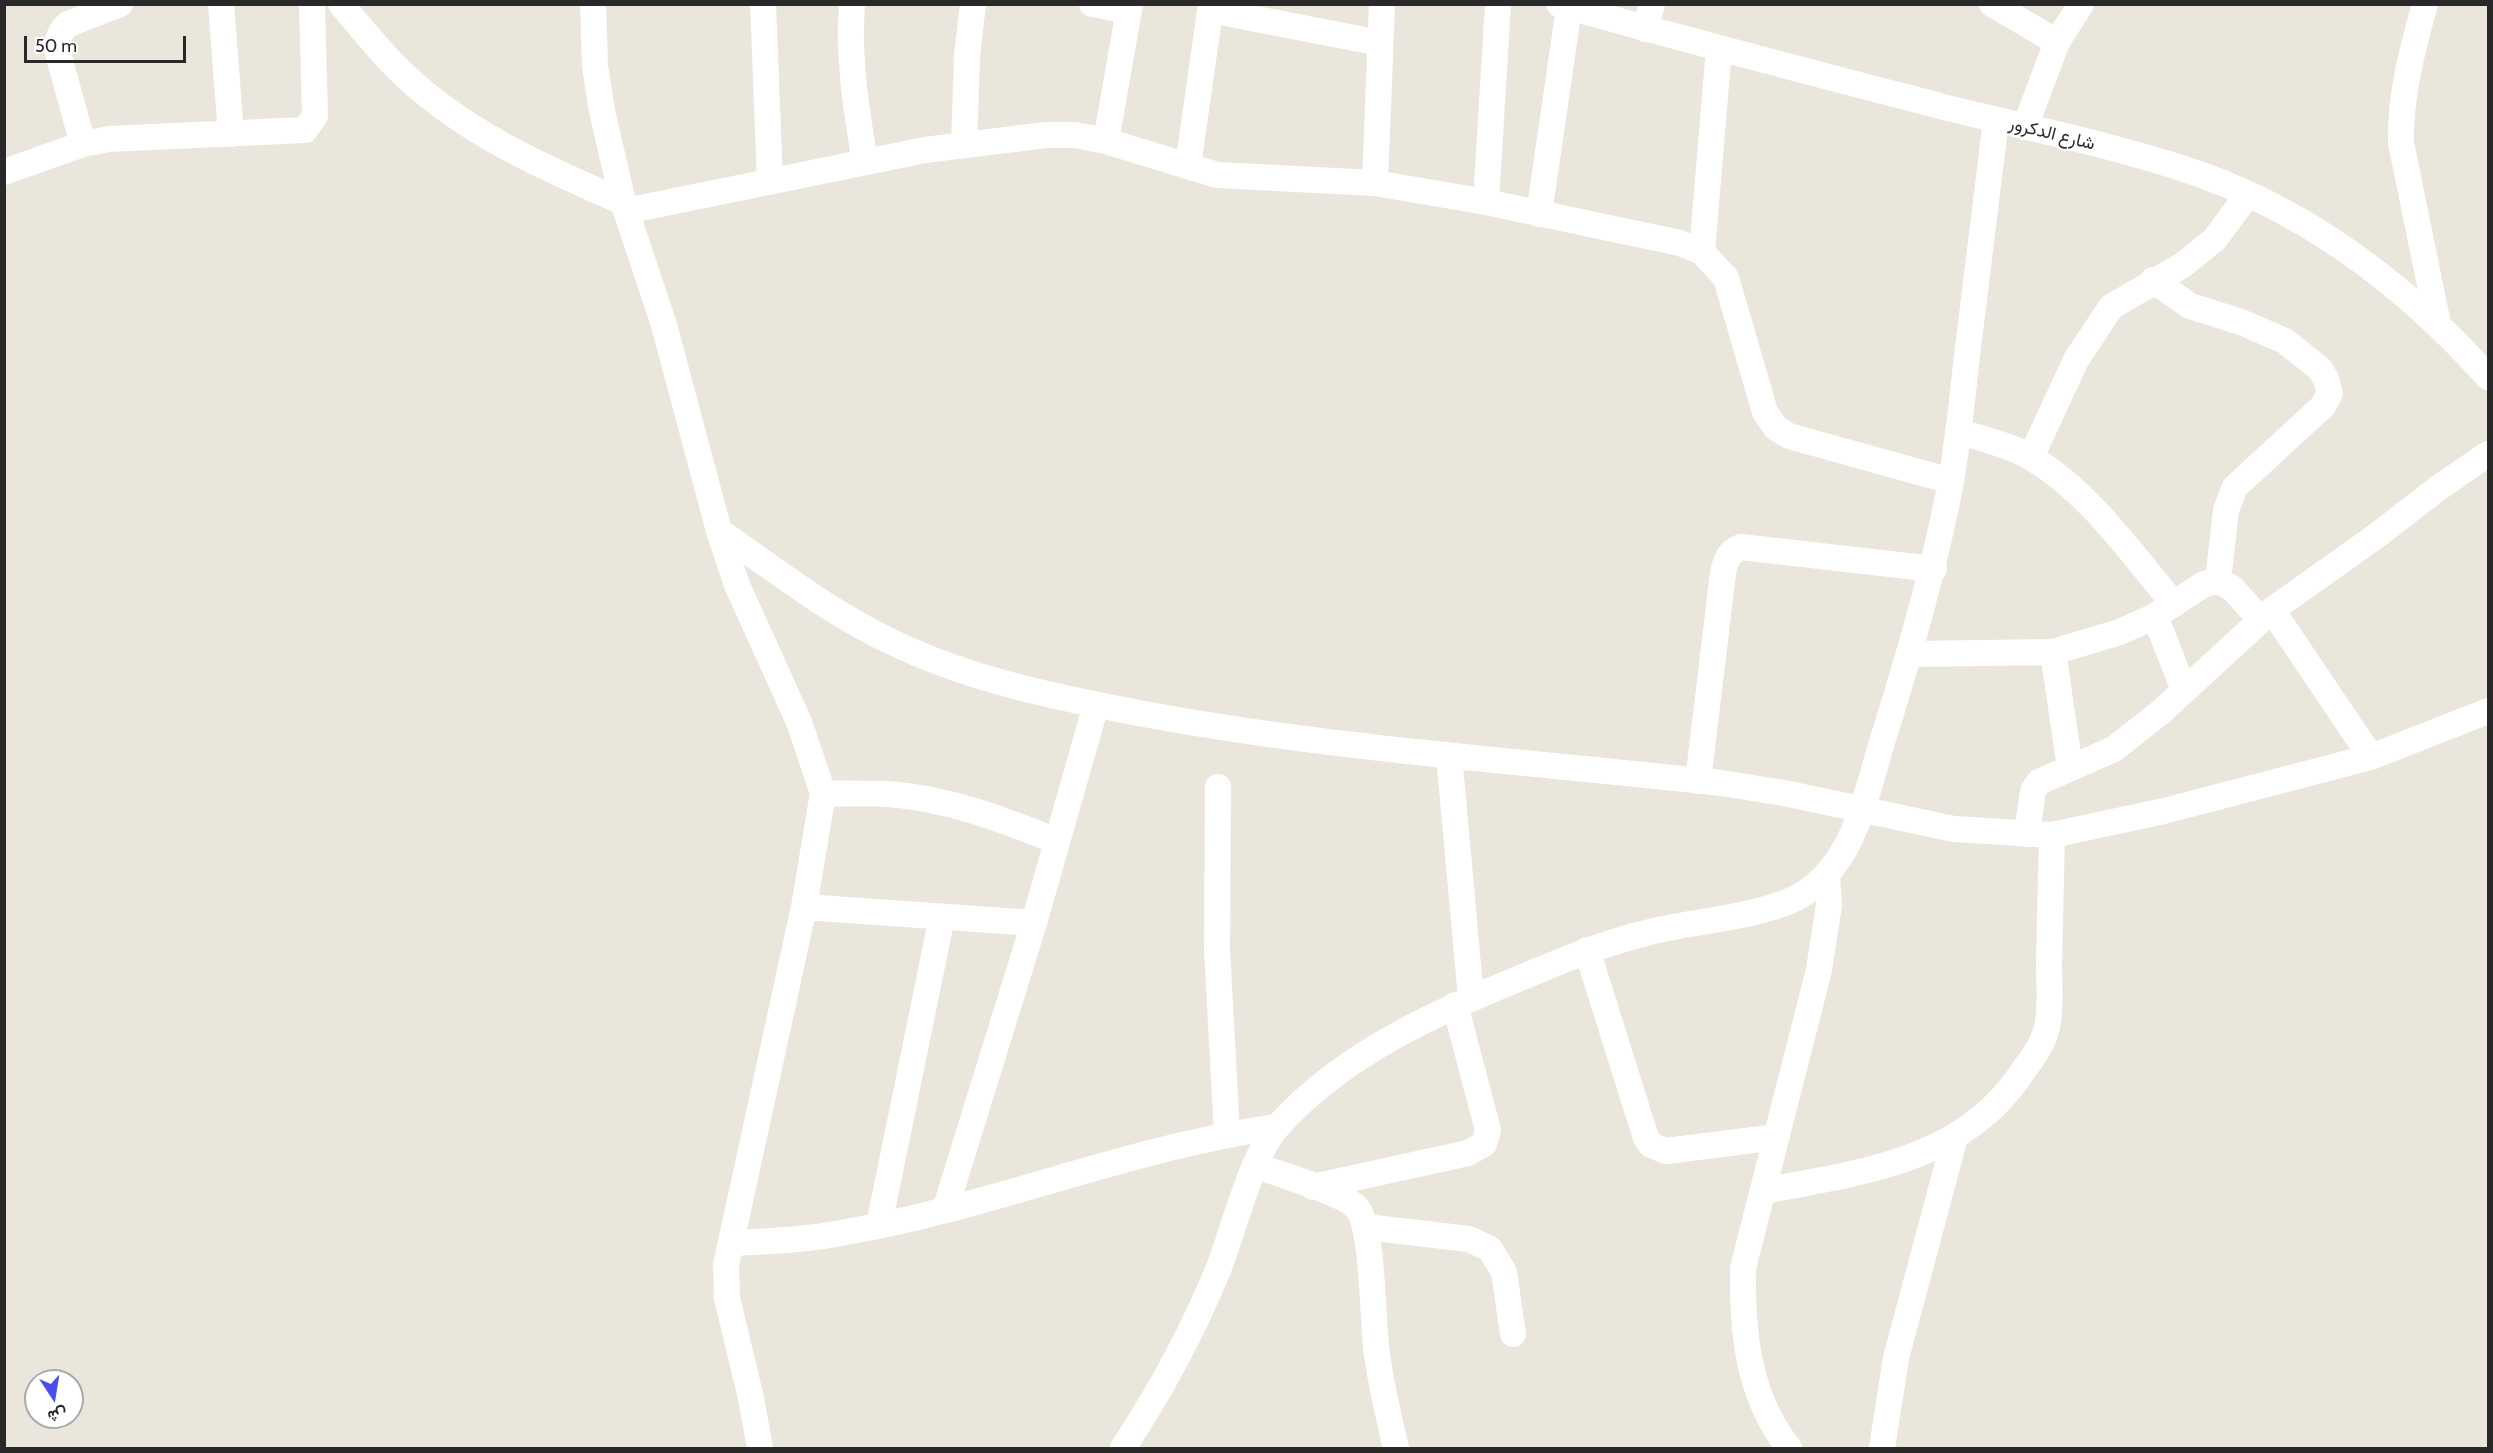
<!DOCTYPE html>
<html>
<head>
<meta charset="utf-8">
<style>
  body { margin:0 }
  #map { position:relative; width:2493px; height:1453px; overflow:hidden; background:#eae6dc; font-family:Cabin,Vazirmatn,sans-serif }
  canvas { display:block }
  .frame { position:absolute; inset:0; border:6px solid #292929; pointer-events:none }
  .north { position:absolute; left:24px; top:1369px; width:60px; height:60px; box-sizing:border-box; background:#fff; border:2px solid #a9a9a9; border-radius:50%; rotate:168deg; font-size:16px; font-weight:700; line-height:24px; text-align:center; color:#292929 }
  .north::after { content:''; display:block; margin:auto; width:21px; height:27px; background:#4950ea; clip-path:polygon(50% 0,100% 100%,50% 72%,0 100%) }
  .scale { position:absolute; left:24px; top:36px; width:162px; height:27px; box-sizing:border-box; border:3px solid #292929; border-top:0; padding-left:8px; font-size:18px; line-height:21px; white-space:nowrap; color:#292929; -webkit-text-stroke:4px #fff; paint-order:stroke }
</style>
</head>
<body>
<div id="map">
<canvas width="2493" height="1453"></canvas>
<div class="frame"></div>
<div class="north">ش</div>
<div class="scale">50 m</div>
</div>
<script>
const ctx = document.querySelector('canvas').getContext('2d');
ctx.lineJoin = 'round';
function trace(path, color, width, dash) { ctx.strokeStyle = color; ctx.lineWidth = width; ctx.lineCap = dash ? 'butt' : 'round'; ctx.setLineDash(dash || []); ctx.stroke(path); }
function write(font, color, halo, rows, align = 'center') {
  ctx.font = font + ' Cabin,Vazirmatn,sans-serif'; ctx.lineWidth = 5; ctx.setLineDash([]); ctx.textBaseline = 'middle'; ctx.strokeStyle = halo; ctx.fillStyle = color; for (const [text, x, y, turn = 0] of rows) {
    ctx.save(); ctx.translate(x, y); ctx.rotate((+turn || 0) * Math.PI / 180); ctx.textAlign = isNaN(turn) ? turn : align; if (halo) ctx.strokeText(text, 0, 0); ctx.fillText(text, 0, 0); ctx.restore();
  }
}
const minor = new Path2D(`
  M221,4l10,130
  M341,4c18,21 35,43 54,62 63,64 147,101 228,136
  M593,4l2,62 7,45 21,91 41,123 55,206 18,54 62,137 24,71 -19,114 -78,358 1,33 24,100 9,50
  M763,4l7,176
  M852,4c-4,54 4,105 13,158
  M1092,4l37,7
  M1559,4c126,36 254,69 381,102 79,20 160,36 238,61 122,38 226,116 310,210
  M1992,4l65,38
  M2425,4c-13,47 -25,91 -24,139l37,181
  M1210,10l170,33
  M1645,29l7,-25
  M2025,127l32,-85 24,-38
  M1106,141l24,-137
  M83,144l-26,-94c0,-11 3,-19 11,-26l52,-20
  M964,145l3,-89 6,-52
  M1188,166l23,-162
  M4,172l79,-28 26,-5 196,-9 10,-14 -3,-112
  M1375,183l7,-179
  M1486,202l12,-198
  M626,211l299,-61 121,-15h29l31,6 111,34 158,8 111,19 194,41 22,9 24,26 39,134 11,16 13,8 162,45
  M1539,214l30,-206
  M1702,252l17,-203
  M2153,280l37,26 51,16 44,19 35,28 6,10 4,14 -7,13 -88,81 -9,23 -8,71
  M1958,431c24,8 52,14 74,27 58,35 99,95 142,146
  M2031,457l45,-97 35,-53 72,-42 32,-26 33,-45
  M719,531c55,38 111,82 173,111 79,39 177,58 263,74 188,34 378,46 566,67l63,10 170,36 98,6 112,-24 207,-54 117,-46
  M2272,610l99,147
  M2155,616l29,74
  M2053,652l17,116
  M1910,654l143,-2 67,-20 35,-16 49,-32 14,-3 14,7 29,32
  M1449,755l22,243
  M1698,781l25,-208c3,-13 5,-21 18,-26l193,22
  M1218,787l-1,162 10,185
  M823,793c21,1 43,0 65,1 58,4 114,25 168,47
  M2027,834l6,-43 6,-9 75,-33 48,-38 110,-101 107,-76 58,-45 51,-35
  M804,907l230,16
  M1587,950l59,188 5,7 15,6 111,-14
  M1255,1165c22,9 87,27 101,42 18,18 16,117 21,147 4,32 12,64 19,94
  M1313,1187l155,-34 16,-9 4,-14 -33,-125
  M1763,1191c95,-18 199,-29 258,-117 11,-16 24,-31 27,-52 3,-19 1,-40 1,-59 1,-43 2,-85 3,-128
  M945,1210l89,-287 62,-218
  M879,1225l63,-308
  M1366,1227l103,12 21,10 14,23 9,62
  M732,1243c36,-2 73,-3 109,-10 147,-25 287,-85 435,-106
  M1123,1448c37,-56 69,-115 95,-178 16,-40 33,-115 61,-145 65,-72 158,-113 246,-149 41,-17 82,-34 125,-44 42,-11 119,-16 153,-38 51,-31 63,-99 79,-152 27,-85 51,-168 68,-255 8,-43 12,-88 17,-131 10,-79 19,-157 29,-236
  M1789,1448c-41,-52 -47,-115 -46,-180l76,-298 10,-65 -2,-30
  M1882,1448l14,-90 59,-221`);
const streetNames = [
  ["شارع الدكرور",2052,134,14]
];
trace(minor, '#fff', 26);
write('18px', '#292929', '#fff', streetNames);
</script>
</body>
</html>
